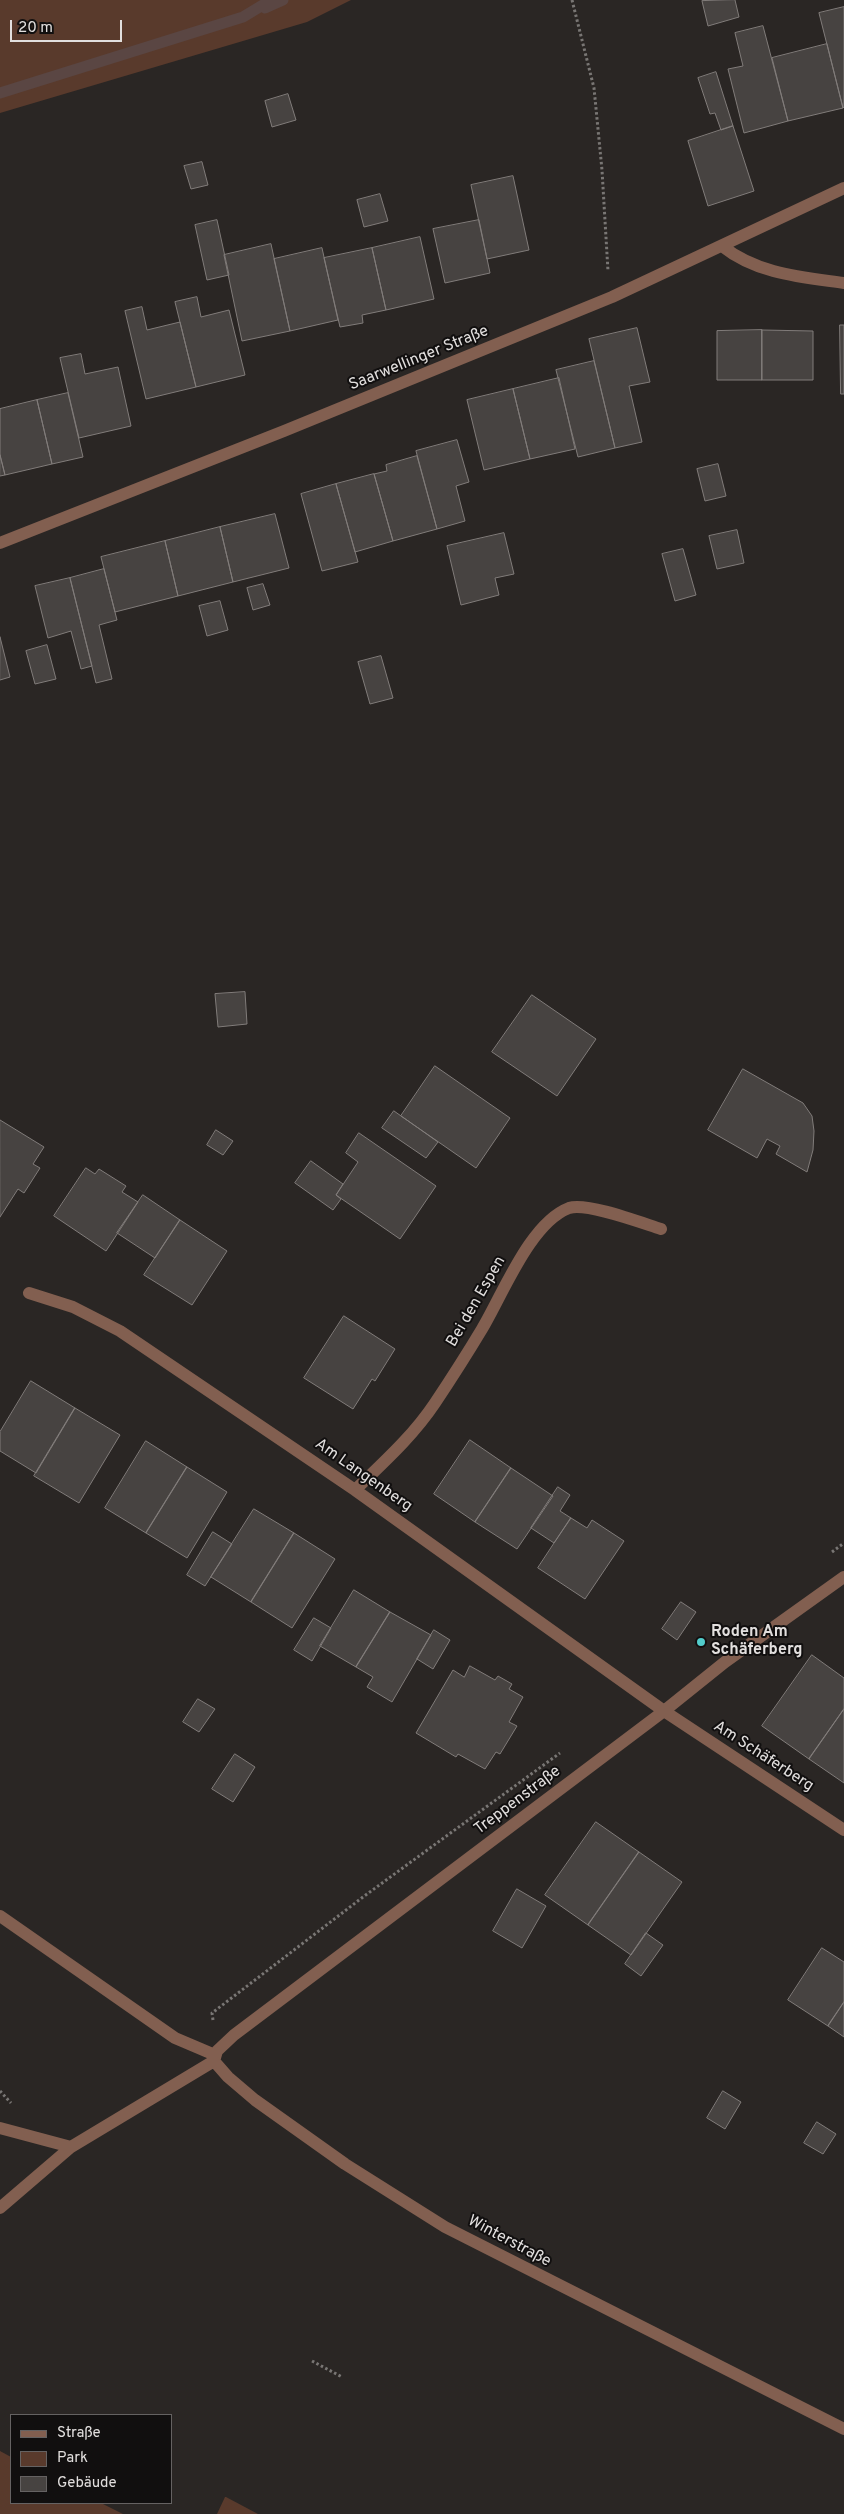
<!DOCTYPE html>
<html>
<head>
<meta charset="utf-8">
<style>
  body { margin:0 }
  #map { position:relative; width:844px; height:2514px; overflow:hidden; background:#2a2624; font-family:Overpass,sans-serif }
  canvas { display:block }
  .legend { position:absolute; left:10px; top:2414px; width:162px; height:90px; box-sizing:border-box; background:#110f0f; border:1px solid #656262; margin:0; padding:6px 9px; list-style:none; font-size:15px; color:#e2dfde }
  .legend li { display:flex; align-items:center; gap:10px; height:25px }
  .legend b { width:25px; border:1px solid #656262 }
  .scale { position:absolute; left:10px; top:20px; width:112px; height:22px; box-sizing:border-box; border:2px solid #e2dfde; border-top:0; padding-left:6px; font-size:15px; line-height:18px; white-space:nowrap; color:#e2dfde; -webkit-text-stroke:4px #110f0f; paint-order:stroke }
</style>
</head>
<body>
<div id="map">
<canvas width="844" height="2514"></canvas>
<ul class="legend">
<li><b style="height:6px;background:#825f50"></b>Straße</li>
<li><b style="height:14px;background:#593a2c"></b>Park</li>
<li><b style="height:14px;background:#474341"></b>Gebäude</li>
</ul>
<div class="scale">20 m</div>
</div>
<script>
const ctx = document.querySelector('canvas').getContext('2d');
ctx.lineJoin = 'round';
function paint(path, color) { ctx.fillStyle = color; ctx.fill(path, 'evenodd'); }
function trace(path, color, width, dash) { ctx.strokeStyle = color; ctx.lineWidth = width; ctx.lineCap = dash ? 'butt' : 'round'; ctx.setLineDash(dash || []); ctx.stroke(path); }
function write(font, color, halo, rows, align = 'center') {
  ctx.font = font + ' Overpass,sans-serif'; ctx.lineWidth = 4; ctx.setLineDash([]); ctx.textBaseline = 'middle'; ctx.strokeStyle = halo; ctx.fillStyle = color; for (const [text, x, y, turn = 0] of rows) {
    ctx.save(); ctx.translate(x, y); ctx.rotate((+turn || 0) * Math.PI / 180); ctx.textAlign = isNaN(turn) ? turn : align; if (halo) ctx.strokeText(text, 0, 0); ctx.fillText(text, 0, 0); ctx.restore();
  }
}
const green = new Path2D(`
  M0,0h351l-44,22 -307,91z
  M0,2451l11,6v46h90l22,11h-123z
  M225,2497h1l32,17h-41z`);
const stream = new Path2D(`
  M265,8l18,-8
  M0,93l243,-76 28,-17`);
const building = new Path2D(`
  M735,0l4,17 -31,9 -6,-25z
  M844,7v100l-1,1 -24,-95z
  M763,26l25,95 -44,12 -16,-64 15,-3 -8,-33z
  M827,44l16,64 -55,13 -16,-63z
  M716,72l17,54 -12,4 -6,-17 -5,1 -12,-36z
  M288,94l8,26 -24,7 -7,-26z
  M733,126l21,65 -46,15 -20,-65z
  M202,162l6,23 -17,4 -7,-23z
  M513,176l16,74 -42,9 -16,-74z
  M380,194l8,27 -24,6 -7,-27z
  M217,220l12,55 -22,5 -12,-55z
  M479,220l11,53 -45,10 -12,-54z
  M420,237l14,62 -48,11 -14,-62z
  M271,244l19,87 -48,10 -18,-86z
  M322,248l16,72 -48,11 -16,-72z
  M372,248l14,62 -24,5 1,8 -23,4 -16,-69z
  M197,297l4,20 28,-7 16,65 -49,12 -21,-85z
  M142,307l5,23 33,-8 16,65 -50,12 -21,-88z
  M840,325h4v69h-3z
  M637,328l13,54 -21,4 13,56 -27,6 -26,-109z
  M762,330l51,1v49h-51z
  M762,330v50h-45v-49z
  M81,354l4,20 33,-7 13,59 -52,12 -19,-80z
  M594,361l21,87 -37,9 -22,-87z
  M559,378l16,71 -45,10 -17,-70z
  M513,389l17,70 -46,11 -17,-70z
  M68,393l15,64 -31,7 -15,-64z
  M37,400l15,64 -47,11 -5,-20v-46z
  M457,440l12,42 -13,4 9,35 -28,8 -21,-78z
  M0,455l5,20 -5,1z
  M417,456l20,73 -44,12 -19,-67 13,-3 -1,-6z
  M718,464l8,32 -21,5 -8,-32z
  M374,474l19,67 -38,11 -19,-68z
  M336,484l22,78 -36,9 -21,-77z
  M275,514l14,54 -56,14 -13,-55z
  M220,527l13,55 -55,14 -13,-55z
  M737,530l7,33 -27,6 -8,-33z
  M504,533l10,41 -19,4 4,17 -38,10 -14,-59z
  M165,541l13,55 -63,16 -14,-55z
  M683,549l13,46 -21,6 -13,-47z
  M104,569l13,51 -18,5 13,54 -16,4 -26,-105z
  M70,578l22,88 -11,3 -10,-38 -23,7 -13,-52z
  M263,584l7,21 -17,5 -6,-22z
  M220,601l8,29 -21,6 -8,-30z
  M0,637l10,40 -10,3z
  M47,645l9,34 -21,5 -9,-33z
  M381,656l12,42 -23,6 -12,-42z
  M245,992l2,32 -29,3 -3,-33z
  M532,995l64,44 -39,57 -65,-44z
  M435,1066l75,52 -34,50 -75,-52z
  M743,1069l60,34 9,13 2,15 -1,19 -6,22 -31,-18 4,-8 -13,-7 -10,19 -49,-28z
  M394,1111l44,31 -12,16 -44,-30z
  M0,1120l44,27 -11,17 7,4 -16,25 -6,-4 -18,28z
  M216,1130l17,11 -10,14 -16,-10z
  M359,1133l77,53 -36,53 -64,-44 22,-33 -12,-9z
  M311,1161l32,23 -7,11 5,4 -8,11 -38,-27z
  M86,1168l9,6 4,-5 27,17 -4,6 16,10 -32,49 -52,-35z
  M143,1195l37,25 -25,38 -38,-25z
  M180,1220l47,31 -35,54 -48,-30z
  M344,1316l51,33 -20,32 -3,-2 -19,30 -49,-31z
  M31,1381l44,27 -39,65 -36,-22v-19z
  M75,1408l45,27 -41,68 -45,-27z
  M470,1440l41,28 -36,54 -41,-28z
  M146,1441l41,26 -41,66 -41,-25z
  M187,1467l40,25 -40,66 -41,-25z
  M511,1468l42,28 -36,53 -42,-27z
  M558,1487l12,8 -10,16 11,7 -17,25 -23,-15z
  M254,1509l40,24 -43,69 -40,-25z
  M571,1518l16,10 5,-8 32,21 -39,58 -47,-31z
  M213,1532l19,12 -27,42 -18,-11z
  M294,1533l41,26 -43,69 -41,-26z
  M354,1590l36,22 -34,55 -36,-21z
  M681,1602l15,10 -19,28 -15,-11z
  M390,1612l41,23 -39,67 -25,-15 6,-10 -17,-10z
  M314,1618l17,10 -19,33 -18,-11z
  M434,1630l16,10 -17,29 -16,-10z
  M812,1655l32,23v31l-35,50 -47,-33z
  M470,1666l25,14 3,-4 14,8 -3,5 14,8 -14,25 8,4 -17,28 -4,-2 -11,17 -27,-15 -2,3 -40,-24 37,-63 11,7z
  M198,1699l17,10 -16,23 -16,-10z
  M844,1709v74l-35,-24z
  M235,1754l20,13 -22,35 -21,-13z
  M596,1822l43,30 -51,73 -43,-30z
  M639,1852l43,30 -51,73 -43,-30z
  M517,1889l29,17 -24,42 -29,-17z
  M646,1933l17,12 -22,31 -16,-12z
  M822,1948l22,14v40l-16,24 -40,-26z
  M844,2002v35l-16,-11z
  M723,2091l18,11 -16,27 -18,-11z
  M817,2122l19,12 -13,20 -19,-11z`);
const path = new Path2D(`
  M572,0l22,88 8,82 6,101
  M832,1552l12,-9
  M213,2020l-1,-7 151,-116 197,-144
  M0,2091l11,12
  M312,2361l30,16`);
const minor = new Path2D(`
  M722,246c35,28 79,31 122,37
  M0,543l284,-112 328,-134 232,-109
  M29,1293l44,14 47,24 235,159 309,221 180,119
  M355,1490c29,-28 58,-54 80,-87 16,-24 32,-49 47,-74 21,-35 48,-106 87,-121 18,-6 73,15 92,21
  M844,1577l-119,85 -61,49 -430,324 -17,16 -3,10 14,16 27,23 90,64 100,63 399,202
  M0,1916l175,122 40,17
  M0,2128l71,19
  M0,2208l71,-61 143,-86`);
const markers = [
  [701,1642,5,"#52cdcc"]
];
const streetNames = [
  ["Saarwellinger Straße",419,359,-22],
  ["Bei den Espen",477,1302,-60],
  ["Am Langenberg",363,1476,35],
  ["Am Schäferberg",763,1757,33],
  ["Treppenstraße",518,1801,-37],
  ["Winterstraße",509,2242,28]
];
const poiNames = [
  ["Roden Am",711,1633],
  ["Schäferberg",711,1651]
];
paint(green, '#593a2c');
trace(stream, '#5a4643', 11);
paint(building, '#474341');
trace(building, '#817c7a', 1);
trace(path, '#797674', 3, [2.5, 2.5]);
trace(minor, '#825f50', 12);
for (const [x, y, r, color] of markers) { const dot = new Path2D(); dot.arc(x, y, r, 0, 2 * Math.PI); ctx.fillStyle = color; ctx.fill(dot); trace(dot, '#110f0f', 2); }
write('16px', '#e2dfde', '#110f0f', streetNames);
write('bold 16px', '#e2dfde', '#110f0f', poiNames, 'left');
</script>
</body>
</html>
